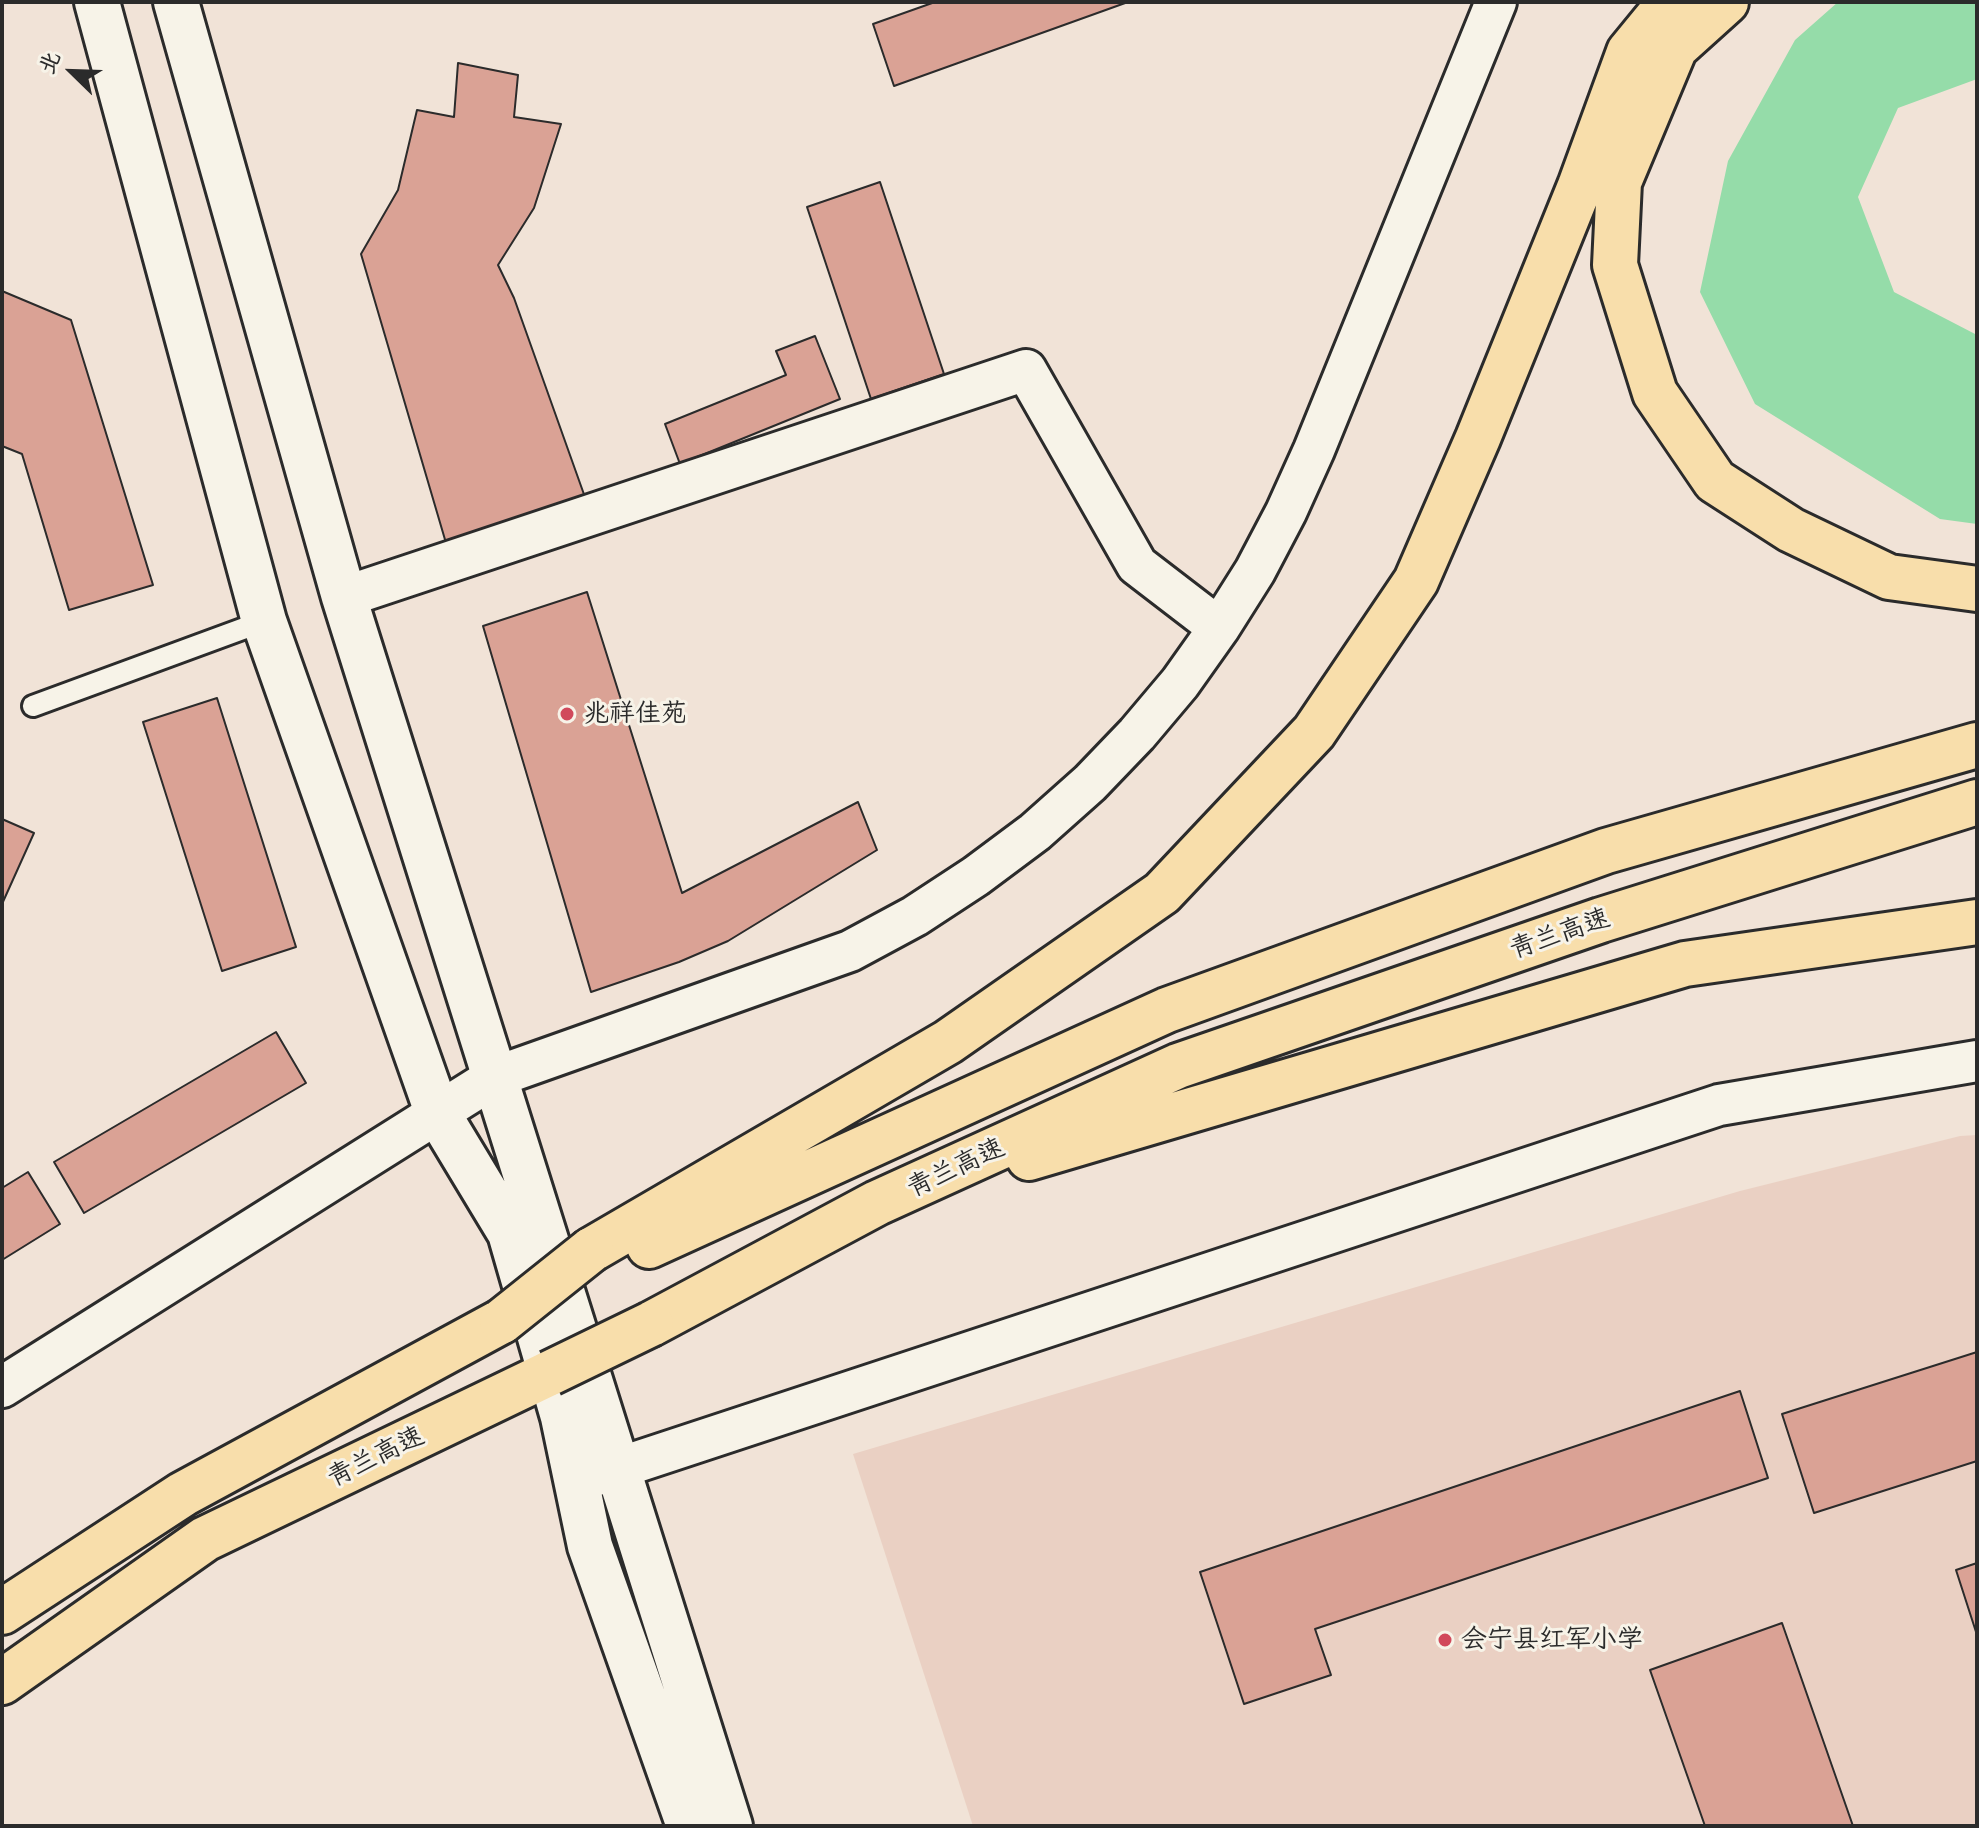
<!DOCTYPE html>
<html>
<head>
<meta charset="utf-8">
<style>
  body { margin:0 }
  #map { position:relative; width:1979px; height:1828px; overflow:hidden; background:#f1e3d7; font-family:"Comic Neue","LXGW WenKai TC",sans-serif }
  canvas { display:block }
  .frame { position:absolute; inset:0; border:4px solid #2b2b2b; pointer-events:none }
  .north { position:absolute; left:32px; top:32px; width:80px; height:80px; -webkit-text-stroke:6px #f7f3e8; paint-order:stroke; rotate:293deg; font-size:22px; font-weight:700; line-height:32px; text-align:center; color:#2b2b2b }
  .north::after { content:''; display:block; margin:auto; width:28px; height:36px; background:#2b2b2b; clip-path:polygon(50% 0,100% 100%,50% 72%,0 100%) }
</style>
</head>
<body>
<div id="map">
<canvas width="1979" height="1828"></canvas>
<div class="frame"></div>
<div class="north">北</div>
</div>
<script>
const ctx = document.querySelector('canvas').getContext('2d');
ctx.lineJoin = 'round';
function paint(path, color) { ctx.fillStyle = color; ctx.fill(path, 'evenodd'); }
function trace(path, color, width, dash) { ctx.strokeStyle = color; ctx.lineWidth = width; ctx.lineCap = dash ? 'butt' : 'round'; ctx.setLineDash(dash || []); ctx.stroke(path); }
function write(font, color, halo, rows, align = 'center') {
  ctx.font = font + ' "Comic Neue","LXGW WenKai TC",sans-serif'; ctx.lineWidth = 6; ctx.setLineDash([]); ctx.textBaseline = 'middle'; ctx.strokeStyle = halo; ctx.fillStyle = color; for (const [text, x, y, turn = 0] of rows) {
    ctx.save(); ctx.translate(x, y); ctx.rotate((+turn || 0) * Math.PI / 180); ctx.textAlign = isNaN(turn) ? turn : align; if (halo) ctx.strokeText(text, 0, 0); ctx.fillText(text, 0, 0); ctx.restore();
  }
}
const built = new Path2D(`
  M1977,1135v691h-1004l-120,-372 887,-263 220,-55z`);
const green = new Path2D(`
  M1838,2h139v77l-79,29 -40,89 36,95 83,43v189l-37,-5 -185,-115 -55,-112 28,-131 67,-121z`);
const building = new Path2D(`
  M935,2h193l-234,84 -21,-62z
  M458,63l60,12 -4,42 47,7 -27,84 -36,57 16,33 72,202 -140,43 -85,-289 37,-64 19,-80 37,7z
  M880,182l64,192 -73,25 -64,-192z
  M2,291l69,29 82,265 -84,25 -47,-156 -20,-8z
  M815,336l25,63 -160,65 -15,-40 121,-49 -10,-24z
  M587,592l95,301 176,-91 19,48 -149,91 -49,21 -88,30 -108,-366z
  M217,698l79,249 -74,24 -79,-249z
  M2,819l32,14 -32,71z
  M276,1032l30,51 -222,130 -30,-51z
  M28,1172l32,52 -58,36v-72z
  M1977,1352v109l-163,52 -32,-99z
  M1740,1391l28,87 -453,151 16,46 -87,29 -44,-132z
  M1977,1563v72l-21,-65z
  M1782,1623l71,203h-148l-55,-156z`);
const lane = new Path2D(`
  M33,706l231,-85`);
const street = new Path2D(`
  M344,597l682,-227 111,195 82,63
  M2,1387l493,-310 355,-126 65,-35 61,-40 59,-44 55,-49 47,-49 43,-51 39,-55 36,-57 31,-59 28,-62 182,-448
  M588,1478l1131,-373 258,-44`);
const secondary = new Path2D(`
  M97,2l167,619 173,491 73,121 53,184 27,129 99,280
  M176,2l168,595 386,1229`);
const highway = new Path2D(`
  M1726,2l-51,46 -56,134 -4,83 40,128 60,88 76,49 98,47 88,12
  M1029,1158l656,-194 292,-42
  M649,1246l518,-236 439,-159 371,-106
  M591,1250l357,-208 214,-149 152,-161 102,-151 62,-143 102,-252 49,-134 41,-50
  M651,1324l226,-121 301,-137 423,-146 376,-118
  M2,1612l181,-118 319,-173
  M2,1682l203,-143 345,-166`);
const highwayBridge = new Path2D(`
  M502,1321l89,-71
  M550,1373l101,-49`);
const markers = [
  [567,714,8,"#d1495b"],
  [1445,1640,8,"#d1495b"]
];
const poiNames = [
  ["兆祥佳苑",583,714],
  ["会宁县红军小学",1461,1640]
];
const streetNames = [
  ["青兰高速",1560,934,-19],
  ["青兰高速",956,1168,-25],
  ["青兰高速",376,1457,-26]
];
paint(built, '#ead0c3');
paint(green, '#95dca9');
paint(building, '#daa295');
trace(building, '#2b2b2b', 2);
trace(lane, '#2b2b2b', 26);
trace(street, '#2b2b2b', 46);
trace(secondary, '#2b2b2b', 50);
trace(highway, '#2b2b2b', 50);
trace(lane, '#f7f3e8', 20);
trace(street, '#f7f3e8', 40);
trace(secondary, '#f7f3e8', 44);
trace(highway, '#f8deab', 44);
trace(highwayBridge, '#2b2b2b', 50, []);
trace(highwayBridge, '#f8deab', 44);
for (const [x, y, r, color] of markers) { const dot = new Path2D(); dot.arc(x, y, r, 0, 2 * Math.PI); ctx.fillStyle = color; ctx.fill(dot); trace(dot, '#f7f3e8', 3); }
write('26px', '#2b2b2b', '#f7f3e8', poiNames, 'left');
write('26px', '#2b2b2b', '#f7f3e8', streetNames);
</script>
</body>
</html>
